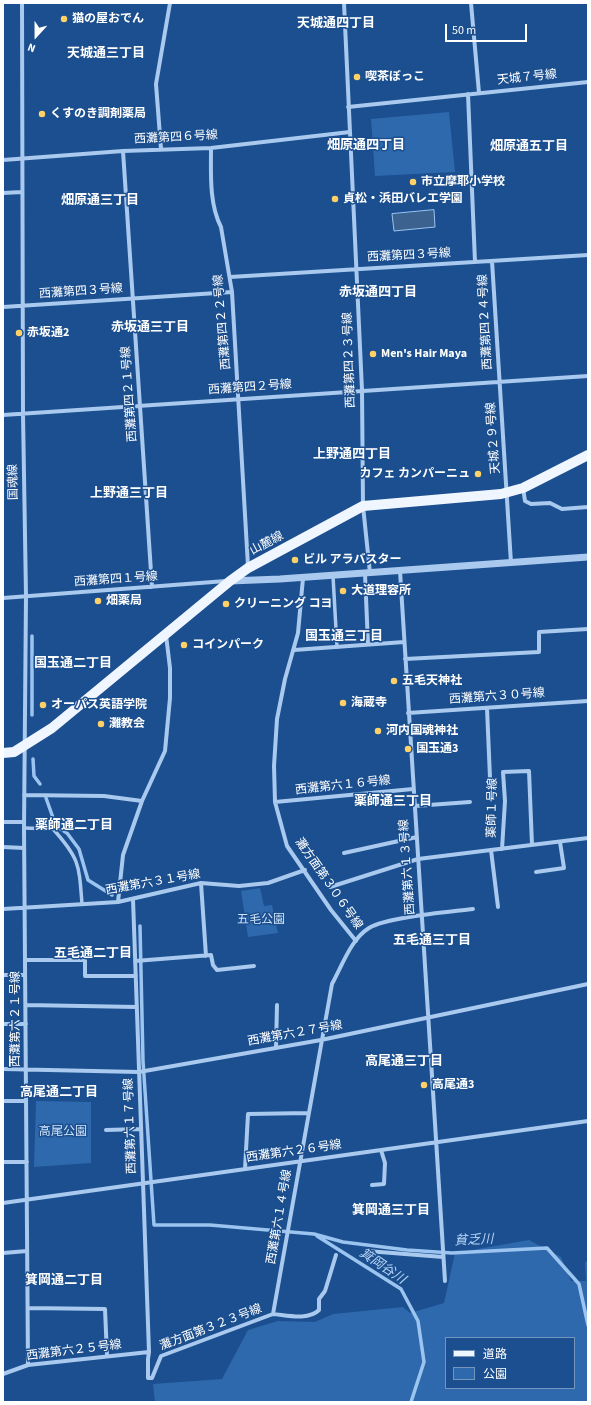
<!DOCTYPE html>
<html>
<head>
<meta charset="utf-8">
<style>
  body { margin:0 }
  #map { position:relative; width:591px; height:1405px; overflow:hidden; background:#1b4f8f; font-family:"Source Sans 3","Noto Sans JP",sans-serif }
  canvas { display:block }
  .frame { position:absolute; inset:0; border:4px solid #fff; pointer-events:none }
  .legend { position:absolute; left:445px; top:1337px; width:130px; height:52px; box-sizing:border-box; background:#1b4f8f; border:1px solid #7695bc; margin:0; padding:5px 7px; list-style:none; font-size:12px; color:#fff }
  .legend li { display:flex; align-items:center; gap:8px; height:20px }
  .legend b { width:20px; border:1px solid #7695bc }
  .north { position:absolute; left:16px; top:16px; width:40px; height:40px; -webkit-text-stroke:3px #1b4f8f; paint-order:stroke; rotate:201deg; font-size:11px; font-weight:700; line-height:16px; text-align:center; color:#fff }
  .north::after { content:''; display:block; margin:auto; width:14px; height:18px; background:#fff; clip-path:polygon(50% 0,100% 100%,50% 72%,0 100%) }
  .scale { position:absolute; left:445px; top:24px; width:82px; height:18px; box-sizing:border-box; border:2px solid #fff; border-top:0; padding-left:5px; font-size:12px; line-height:14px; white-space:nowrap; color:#fff; -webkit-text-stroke:3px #1b4f8f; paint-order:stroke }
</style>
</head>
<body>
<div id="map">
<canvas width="591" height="1405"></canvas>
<div class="frame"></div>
<ul class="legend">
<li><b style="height:5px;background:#f0f6ff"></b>道路</li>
<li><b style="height:11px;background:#2e69ad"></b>公園</li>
</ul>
<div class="north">N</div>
<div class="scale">50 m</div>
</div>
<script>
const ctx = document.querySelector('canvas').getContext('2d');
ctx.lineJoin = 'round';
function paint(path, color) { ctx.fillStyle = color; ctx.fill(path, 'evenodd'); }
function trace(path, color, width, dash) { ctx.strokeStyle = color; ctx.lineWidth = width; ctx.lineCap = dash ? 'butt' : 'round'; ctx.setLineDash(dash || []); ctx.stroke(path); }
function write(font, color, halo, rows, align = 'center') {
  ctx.font = font + ' "Source Sans 3","Noto Sans JP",sans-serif'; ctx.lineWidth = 3; ctx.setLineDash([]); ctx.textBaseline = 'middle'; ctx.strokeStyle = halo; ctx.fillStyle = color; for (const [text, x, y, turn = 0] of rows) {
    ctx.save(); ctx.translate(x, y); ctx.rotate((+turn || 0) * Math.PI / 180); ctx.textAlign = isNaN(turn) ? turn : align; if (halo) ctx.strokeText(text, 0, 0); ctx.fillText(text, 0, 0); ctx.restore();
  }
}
const green = new Path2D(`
  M449,112l6,60 -80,4 -4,-57z
  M260,888l4,18 8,-1 6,28 -30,4 -7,-46z
  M36,1101l55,1v61l-57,4z
  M529,1240l32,17 10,24h15l-1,-19 3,-1v141h-433l-2,-18 69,-5 26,-49 30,-9 37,1 18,-8 70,-7 7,6 34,-10 11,-50zM446,1338h128v50h-128z`);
const water = new Path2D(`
  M434,210l1,17 -41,4 -2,-17z`);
const stream = new Path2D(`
  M32,636v79
  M33,759l1,17 6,8
  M46,798l10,28 11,7 12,16 9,31 24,15
  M140,926l3,135 11,164h56l104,9 29,8 64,8 45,3 95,-5 32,36 9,41
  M317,1236l84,53 17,32 6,41 -13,40`);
const pedestrian = new Path2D(`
  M333,576l4,71
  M24,828l29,1c27,30 26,36 29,75`);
const minor = new Path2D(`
  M22,3l1,411 3,182 -2,232 4,537
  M344,3l18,387 1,116 7,67
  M471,3l8,90
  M468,94l7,168
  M348,107l240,-25
  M211,148c0,25 -2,56 10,79l11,65 16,274
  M161,149l-5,-65 14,-81
  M123,151l29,436
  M3,160l120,-9 88,-3 139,-16
  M3,193l19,-1
  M492,261l19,302
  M230,277l358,-22
  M3,307l229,-15
  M3,415l585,-39
  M523,488l2,13 6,3 19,-1 12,6 26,-2
  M400,571l45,710
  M365,574l3,70
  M303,578l-5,55 -13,46 -8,40 -3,47 1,36 12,44 44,64 25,31
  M3,598l223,-17
  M294,650l110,-8
  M405,659l134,-7v-20l49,-3
  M487,708l3,70
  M408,713l180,-12
  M24,795l80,1 38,5 23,-50 5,-53v-30l-4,-33
  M275,802l138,-13
  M415,806l55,-4
  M3,822h21
  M3,847l21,1
  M502,849l3,-48 -2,-29 26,-1 3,74
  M491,850l7,57
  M344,853l73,-16
  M536,872l28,-4 -4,-26
  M201,883l5,73
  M330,887l88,-28 170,-21
  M133,899l16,453 -1,7v19h4l9,-22 112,-42
  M118,902l5,-47 19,-54
  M3,909l115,-7 83,-19 38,3 29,-3 37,-13
  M25,960h60v16h51
  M135,961l76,-6 2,10 4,5 37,-4
  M3,975h22
  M26,1005l111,2
  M3,1024h23
  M276,1048l1,-43
  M3,1069l136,3 182,-32 267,-56
  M3,1101h23
  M106,1130l35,-1
  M3,1162h24
  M245,1169l3,-55 60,-1
  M372,1185l12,-1 1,-21 -4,-13
  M3,1203l585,-82
  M367,1251l76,6
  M3,1253l24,-2
  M28,1308l77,1 2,46
  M273,1314l59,-330c10,-18 19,-45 37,-56 18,-11 81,-16 104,-19
  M273,1314c13,1 35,7 46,-4v-11l6,-8 11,-36
  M3,1374l25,-9 121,-13`);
const tertiary = new Path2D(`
  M230,581l50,-2 308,-22`);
const primary = new Path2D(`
  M3,753l11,-1 38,-24 178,-147 18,-13 115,-62 138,-12 22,-6 65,-33`);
const markers = [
  [64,19,4,"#ffd166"],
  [357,77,4,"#ffd166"],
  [42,114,4,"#ffd166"],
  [413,182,4,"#ffd166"],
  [335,199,4,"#ffd166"],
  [19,333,4,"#ffd166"],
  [373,354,4,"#ffd166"],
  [478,474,4,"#ffd166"],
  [295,560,4,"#ffd166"],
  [343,591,4,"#ffd166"],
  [98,601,4,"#ffd166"],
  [226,604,4,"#ffd166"],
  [184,645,4,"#ffd166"],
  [394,681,4,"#ffd166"],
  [343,703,4,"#ffd166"],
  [43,705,4,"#ffd166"],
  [101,724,4,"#ffd166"],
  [378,731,4,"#ffd166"],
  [408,749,4,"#ffd166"],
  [424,1085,4,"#ffd166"]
];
const poiNames = [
  ["猫の屋おでん",72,19],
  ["喫茶ぼっこ",365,77],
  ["くすのき調剤薬局",50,114],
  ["市立摩耶小学校",421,182],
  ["貞松・浜田バレエ学園",343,199],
  ["赤坂通2",27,333],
  ["Men's Hair Maya",381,354],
  ["カフェ カンパーニュ",470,474,"right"],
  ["ビル アラバスター",303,560],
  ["大道理容所",351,591],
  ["畑薬局",106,601],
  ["クリーニング コヨ",234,604],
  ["コインパーク",192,645],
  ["五毛天神社",402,681],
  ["海蔵寺",351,703],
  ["オーパス英語学院",51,705],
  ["灘教会",109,724],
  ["河内国魂神社",386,731],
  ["国玉通3",416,749],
  ["高尾通3",432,1085]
];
const streetNames = [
  ["天城７号線",527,78,-6],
  ["西灘第四６号線",176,138,-3],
  ["西灘第四３号線",409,256,-3],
  ["西灘第四３号線",81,292,-4],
  ["西灘第四２２号線",223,322,-95],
  ["西灘第四２４号線",486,322,-93],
  ["西灘第四２３号線",350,360,-92],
  ["西灘第四２号線",250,388,-4],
  ["西灘第四２１号線",130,394,-94],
  ["天城２９号線",494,438,-94],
  ["国魂線",14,482,-91],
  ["山麓線",267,544,-28],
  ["西灘第四１号線",116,580,-4],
  ["西灘第六３０号線",497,697,-4],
  ["西灘第六１６号線",343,786,-6],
  ["薬師１号線",493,808,-89],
  ["西灘第六１３号線",408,867,-94],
  ["西灘第六３１号線",153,883,-10],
  ["灘方面第３０６号線",328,884,55],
  ["西灘第六２１号線",16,1019,-90],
  ["西灘第六２７号線",295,1034,-10],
  ["西灘第六１７号線",131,1126,-92],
  ["西灘第六２６号線",294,1152,-8],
  ["西灘第六１４号線",280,1217,-80],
  ["灘方面第３２３号線",211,1328,-21],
  ["西灘第六２５号線",74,1351,-7]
];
const parkNames = [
  ["五毛公園",261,920],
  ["高尾公園",63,1132]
];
const neighbourhoodNames = [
  ["天城通四丁目",336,24],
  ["天城通三丁目",106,54],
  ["畑原通四丁目",366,146],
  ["畑原通五丁目",529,147],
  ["畑原通三丁目",100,201],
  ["赤坂通四丁目",378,293],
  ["赤坂通三丁目",150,328],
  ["上野通四丁目",352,455],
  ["上野通三丁目",129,494],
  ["国玉通三丁目",344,637],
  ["国玉通二丁目",73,664],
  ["薬師通三丁目",393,802],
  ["薬師通二丁目",74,826],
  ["五毛通三丁目",432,941],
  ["五毛通二丁目",93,954],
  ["高尾通三丁目",404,1062],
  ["高尾通二丁目",59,1093],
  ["箕岡通三丁目",391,1211],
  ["箕岡通二丁目",64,1281]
];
const waterNames = [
  ["貧乏川",474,1241,-2],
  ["箕岡谷川",382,1267,34]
];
paint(green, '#2e69ad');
paint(water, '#3c6290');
trace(water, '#9cc4f0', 1);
trace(stream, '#9cc4f0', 3.5);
trace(pedestrian, '#a9c9ee', 3.5);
trace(minor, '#a9c9ee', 4);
trace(tertiary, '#a9c9ee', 7);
trace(primary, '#f0f6ff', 10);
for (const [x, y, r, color] of markers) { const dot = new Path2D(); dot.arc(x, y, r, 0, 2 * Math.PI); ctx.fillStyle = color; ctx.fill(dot); trace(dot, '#1b4f8f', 1.5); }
write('bold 12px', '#fff', '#1b4f8f', poiNames, 'left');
write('12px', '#fff', '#1b4f8f', streetNames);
write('12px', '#cfe3fa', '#1b4f8f', parkNames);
write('bold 13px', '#fff', '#1b4f8f', neighbourhoodNames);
write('italic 13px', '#b5d3f5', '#1b4f8f', waterNames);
</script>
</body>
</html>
